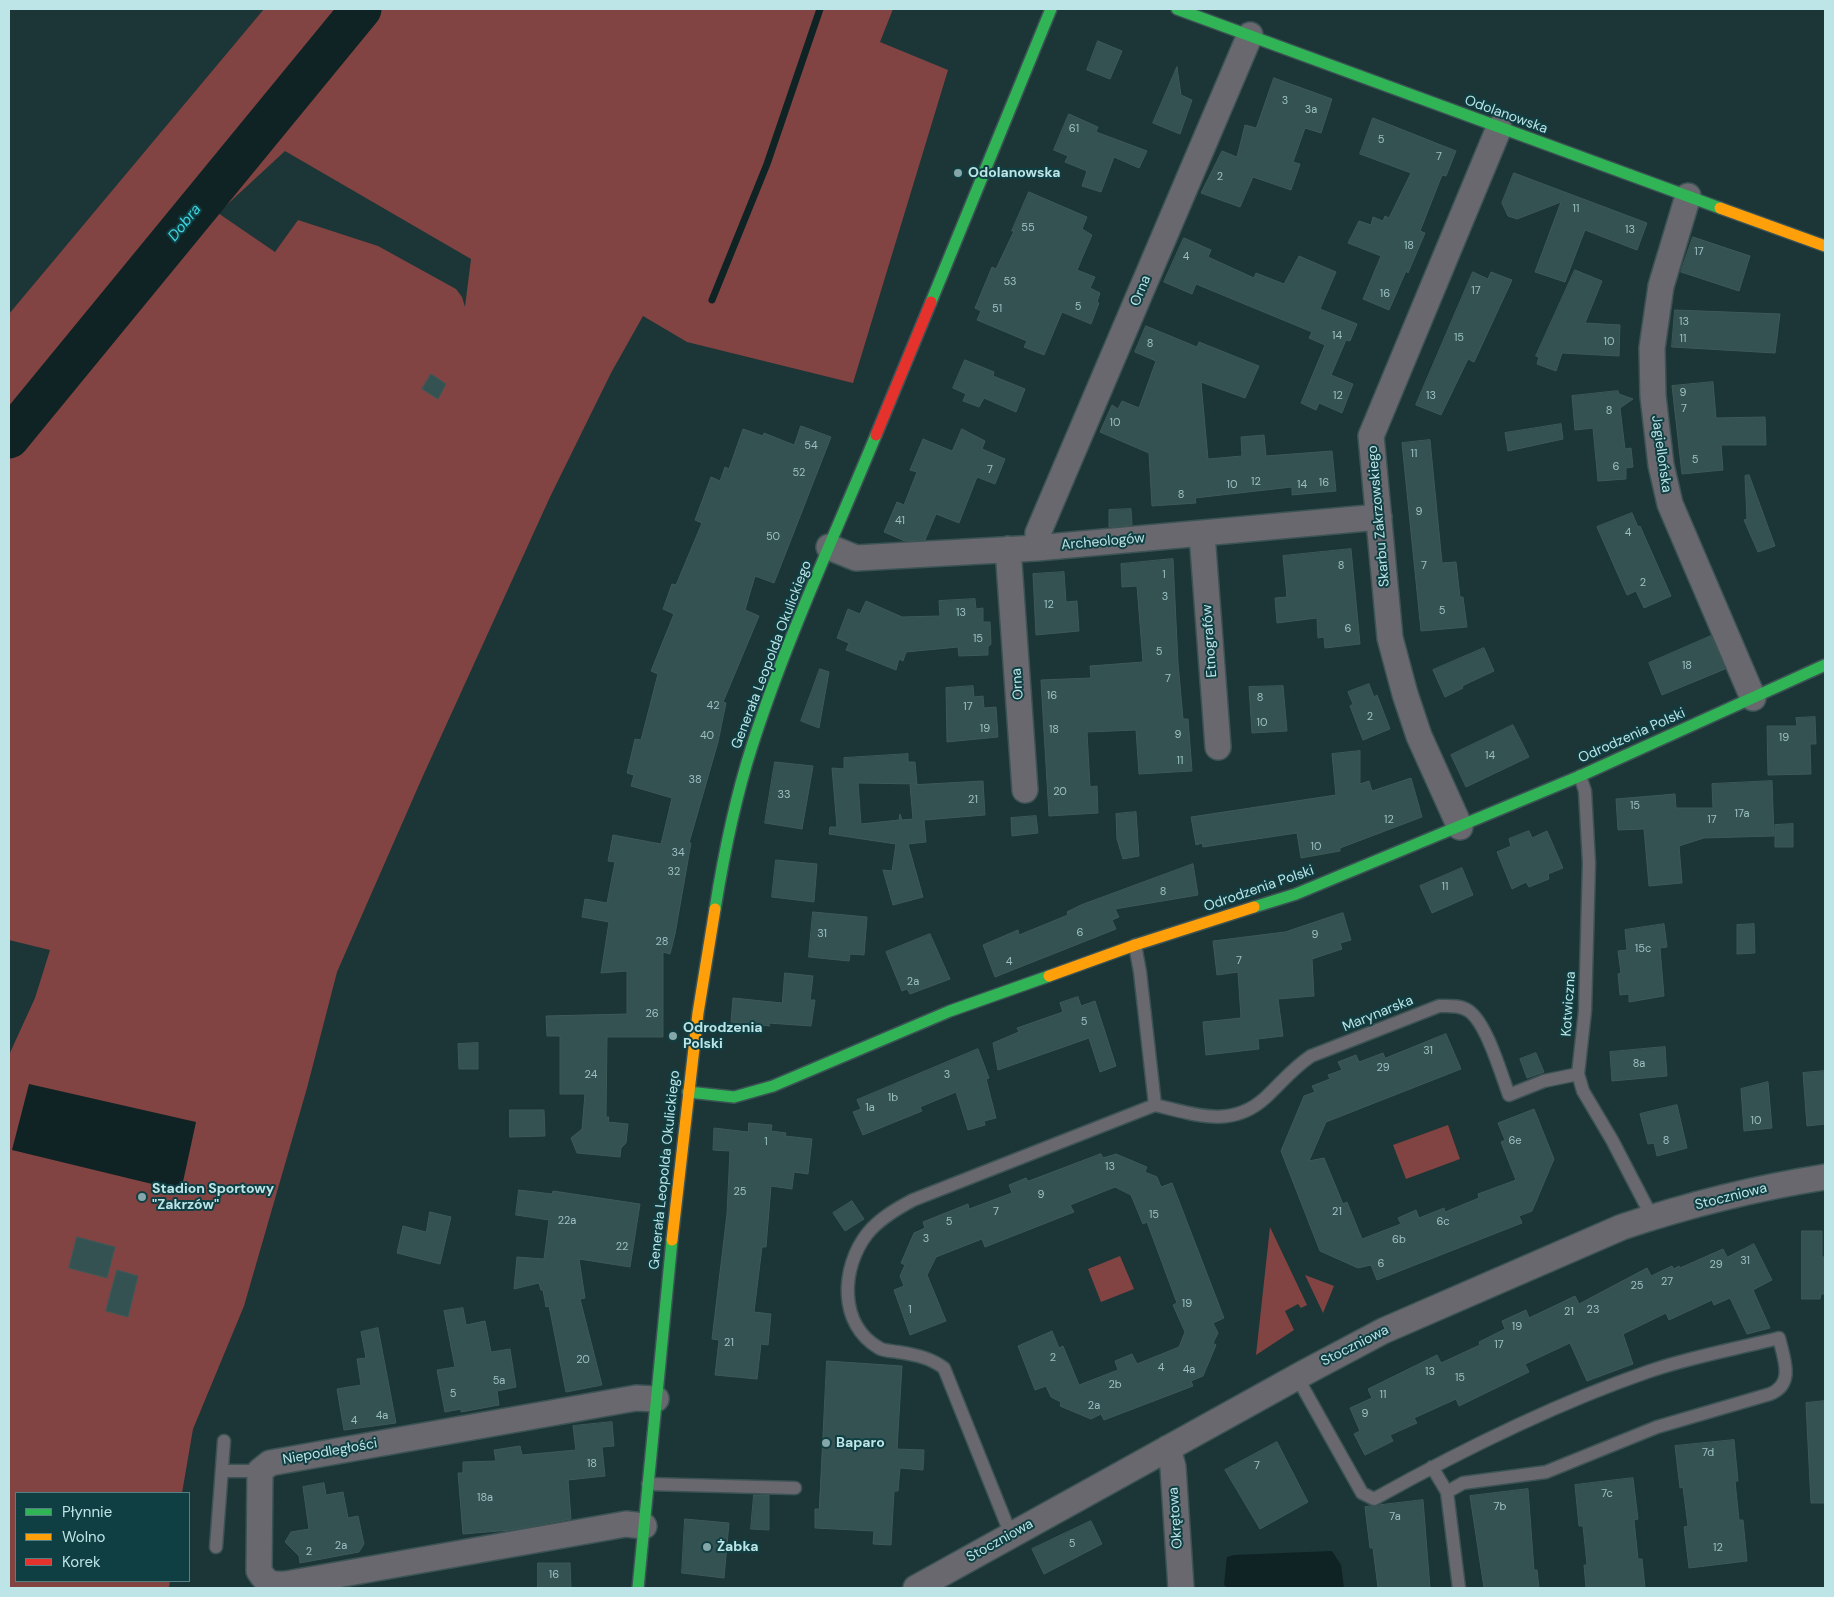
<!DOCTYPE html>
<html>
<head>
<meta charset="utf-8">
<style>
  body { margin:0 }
  #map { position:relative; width:1834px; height:1597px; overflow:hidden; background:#1c3537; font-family:"DM Sans",sans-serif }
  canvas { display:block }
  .frame { position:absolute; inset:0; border:10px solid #bde4e7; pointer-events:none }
  .legend { position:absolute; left:15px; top:1492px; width:175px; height:90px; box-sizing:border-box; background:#103f43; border:1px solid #558185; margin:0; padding:6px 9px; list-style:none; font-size:15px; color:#bde4e7 }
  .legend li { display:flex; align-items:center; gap:10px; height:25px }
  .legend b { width:25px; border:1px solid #558185 }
</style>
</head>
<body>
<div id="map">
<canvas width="1834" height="1597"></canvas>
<div class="frame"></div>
<ul class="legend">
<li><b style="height:6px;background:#30b455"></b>Płynnie</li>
<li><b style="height:6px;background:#ff9f0a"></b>Wolno</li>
<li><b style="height:6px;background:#e5322d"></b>Korek</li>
</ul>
</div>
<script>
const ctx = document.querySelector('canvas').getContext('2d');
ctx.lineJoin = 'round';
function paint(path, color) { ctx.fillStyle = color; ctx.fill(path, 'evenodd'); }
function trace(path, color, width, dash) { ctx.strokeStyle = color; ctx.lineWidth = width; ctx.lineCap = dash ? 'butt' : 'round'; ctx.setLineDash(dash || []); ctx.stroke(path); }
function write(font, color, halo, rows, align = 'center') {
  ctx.font = font + ' "DM Sans",sans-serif'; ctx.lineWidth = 4; ctx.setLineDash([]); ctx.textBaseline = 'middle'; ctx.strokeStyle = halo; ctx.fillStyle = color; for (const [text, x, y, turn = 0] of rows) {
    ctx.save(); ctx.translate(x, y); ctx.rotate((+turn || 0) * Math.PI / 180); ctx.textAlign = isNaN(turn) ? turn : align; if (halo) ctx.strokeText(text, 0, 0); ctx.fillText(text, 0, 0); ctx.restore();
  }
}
const green = new Path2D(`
  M264,9h629l-13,33 68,28 -95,313 -166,-41 -44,-26 -32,57 -61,124 -128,281 -85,194 -30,116 -63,218 -51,123 -11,64h-166v88h154l-1,7h-160v-533l26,-57 15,-48 -41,-10v-626zM285,151l186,108 -6,48 -3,-10 -6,-8 -78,-43 -80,-26 -23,32 -57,-39z
  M1448,1125l12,34 -54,20 -13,-34z
  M1270,1227l37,78 -6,3 -3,-4 -13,7 9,19 -38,25z
  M1120,1256l14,33 -33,13 -13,-33z
  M1305,1275l29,11 -11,27z`);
const water = new Path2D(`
  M29,1084l167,38 -15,69 -169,-41z
  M1332,1551l9,14 3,23h-117l-3,-3 3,-28 7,-2z`);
const stream = new Path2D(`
  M712,300l55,-136 53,-155`);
const river = new Path2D(`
  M9,438l352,-429`);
const building = new Path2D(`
  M1098,41l24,10 -12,28 -23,-9z
  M1177,67l4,28 11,5 -12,34 -27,-11z
  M1274,78l58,21 -11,34 -16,-5 -12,34 7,2 -9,26 -38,-13 -13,30 -39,-14 21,-42 15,6 8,-32 11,3z
  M1069,114l29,13 -2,5 51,19 -8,17 -25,-11 -13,35 -19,-6 5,-15 -22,-9 3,-6 -14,-6z
  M1373,118l83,33 -10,25 -4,-1 -22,56 5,2 -17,40 -2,-2 -17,39 -26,-11 18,-43 -33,-13 11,-22 12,4 2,-8 10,4 2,-5 4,2 22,-45 -51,-19z
  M1514,173l133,50 -10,27 -52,-20 -20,52 -30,-10 26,-70 -44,17 -9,-3 -6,-13z
  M1029,192l58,25 -5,12 10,6 -15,35 18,7 -5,11 10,5 -3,9 2,1 -8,21 -29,-12 -18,43 -20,-8 3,-6 -50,-21 4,-9 -6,-3 17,-41 4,2 18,-38h-2z
  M1693,237l57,19 -11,35 -58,-19z
  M1184,238l27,12 -3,7 46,21 2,-5 28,11 15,-28 37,16 -16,37 37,15 -7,17 -4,-1 -15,35 22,9 -11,29 -23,-10 -3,7 -15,-7 24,-58 -16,-7 3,-6 -116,-48 -4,10 -28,-12z
  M1575,270l27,11 -17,42 35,2 -1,31 -57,-3 -6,18 -19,-7 2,-7 -3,-1z
  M1473,272l15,7 3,-7 21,8 -38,82 -6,-3 -27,56 -25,-10z
  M1675,310l105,4 -5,39 -103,-6z
  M1146,326l51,21 2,-5 60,24 -14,32 -44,-16 7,77 34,-3 -1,-19 23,-2 2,21 66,-5 4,40 -44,4v-8l-97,11 1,5 -44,3 -3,-53 -49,-21 12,-27 6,4 4,-8 17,7 17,-47 -21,-9z
  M965,360l29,12 -1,4 32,13 -9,23 -32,-14 -5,9 -16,-6 3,-7 -13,-6z
  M431,374l15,10 -8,15 -16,-10z
  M1713,382l3,36 49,-1 1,28h-45l2,25 -41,4 -10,-88z
  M1618,391l1,3 14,5 -13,9 5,41 6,-1 2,19 -7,1v11l-28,2 -5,-53 -18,2 -3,-34z
  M1561,424l2,15 -55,12 -3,-18z
  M801,426l30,11 -57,146 -19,-7 -10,34 14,6 -36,86 3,1 -8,39 -29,101h2l-16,91 -5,20 -7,-2v85h-56l-1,80h3l-1,5 20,2 -2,19 -5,5 -1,9 -43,-4 -6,-15 11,-9 3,-35h-25v-58h-13l-1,-20 81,-2v-43l-26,2 8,-51 -27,-5 3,-18 22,4 8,-41 -7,-1 5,-26 48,9 11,-46 -41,-12 3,-11 -7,-2 8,-34 6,1 17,-66 -7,-3 23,-57 -11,-5 9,-25 4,1 26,-62 -7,-3 16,-43 9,4 5,-14 4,2 14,-40 20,7 1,-3 30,12z
  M962,429l23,12 -3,8 23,10 -10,25 -18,-7 -18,46 -23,-9 -11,26 -20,1 -21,-9 13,-30 7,3 13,-33 -7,-2 13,-31 29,12z
  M1430,440l12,123 14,-1 4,35h3l4,30 -46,4 -19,-188z
  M1749,475l26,71 -17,6 -14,-32 3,-1 -2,-43z
  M1131,509l1,16 -23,2v-17z
  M1632,513l6,14 2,-1 31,70 -27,12 -8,-17 -9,4 -30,-68z
  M1351,549l9,95 -35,4 -1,-11 -6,1 -1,-20 -40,5 -2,-25 12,-1 -4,-41z
  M1173,559l5,104 5,56h5l4,52 -53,3 -3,-44 -49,2 3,55 7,-1 1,27 -49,3 -8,-136 50,-2 -1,-12 53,-4 -6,-76 -15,1 -1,-23z
  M1064,572l2,30 11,-1 2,30 -43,4 -3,-61z
  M975,599l1,10 7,-1v14h7l1,22 -3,3v8l-29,1 -1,-9 -52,5 -3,9 -4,-2 -3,11 -50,-20 3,-7 -12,-5 11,-29 12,5 6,-13 36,16 38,-1 -1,-15z
  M1711,636l14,33 -63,26 -13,-32z
  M1484,648l10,23 -32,15 1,2 -18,9 -12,-27z
  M820,669l9,3 -10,56 -18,-7z
  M1369,684l5,13 3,-2 13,34 -27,11 -13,-34 3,-2 -5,-12z
  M973,686l1,11 9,-1 1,12 12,-1 2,30 -51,5 -1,-54z
  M1283,686l4,45 -35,2 -3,-46z
  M1815,717l1,27h-6l1,30 -43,1 -1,-49h30l-1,-8z
  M1513,725l16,32 -63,30 -15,-32z
  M1360,751v33l9,-3 3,10 39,-13 11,39 -82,31v3l-39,7 -4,-25 -94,14 -1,-4 -6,2 -5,-28 145,-22 -4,-41z
  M908,754v8h7l2,22 -59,-1 3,41 38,-4 1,-6 2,6 11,-1 -3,-34 73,-4 2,34 -61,5 2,22 -18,2 15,53 -30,8 -10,-35 9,1 4,-27 -67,-10 1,-7h7l-5,-59 12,1v-11z
  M775,762l38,4 -11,63 -37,-6z
  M1772,781l2,55 -70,2 -25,8 3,37 -33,3 -5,-57 -26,1 -2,-31 59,-5 1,14h37l-1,-24z
  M1136,812l3,44 -16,3 -6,-20 -1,-25z
  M1036,816l2,17 -26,3 -1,-18z
  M1793,824v23h-18v-22z
  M1529,831l3,7 15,-7 16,37 -15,6 1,5 -20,8 -3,-5 -14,7 -15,-37 14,-6 -2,-7z
  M776,860l41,4 -3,38 -42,-5z
  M1193,864l5,31 -83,14 4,8 -7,3 4,9 -121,48 -12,-32 35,-15 1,5 49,-20 -1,-3 14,-7z
  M1462,868l11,27 -41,18 -12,-27z
  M813,912l54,5 -3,38 -14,-1 -1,7 -40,-4z
  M1343,913l8,27 -11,3 2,6 -30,10 2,37 -36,3 5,37 -25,3 1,10 -53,6 -3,-33 38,-4 -3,-46 -21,3 -4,-34 72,-9z
  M1664,924l3,23 -7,1 4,48 -35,6v-8l-9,1 -2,-21 3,-1 -3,-22 9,-1 -2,-20z
  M1754,924l1,29 -18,1v-29z
  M930,934l20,45 -40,15 -3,-5 -5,2 -16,-39z
  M785,973l28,3 -3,24h5l-4,26 -43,-3 2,3 -39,-4 2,-24 49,5z
  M1078,997l3,9 14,-5 21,65 -16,6 -11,-34 -91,32 -5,-27 26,-11 -2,-4 46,-16 -3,-9z
  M1446,1034l15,35 -135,53 -17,39 15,-3 19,46 4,-2 15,37 39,-15 -3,-6 18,-8 3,8 25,-10 1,4 34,-14 -1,-4 38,-14 -15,-38 4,-2 -7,-17 36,-14 20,50 -22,52 -13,5 3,7 -145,57 -6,-15 -13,3 -38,-17 -39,-100 23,-55 11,-4 -3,-6 18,-7 -2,-4 14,-5 -4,-8 18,-7 3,7 24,-9 2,5z
  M478,1043v26h-19l-1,-25z
  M1665,1047l2,29 -55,5 -2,-29z
  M978,1049l11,29 -3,1 10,39 -12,3 1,4 -17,5 -12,-38 -36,15 2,4 -59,24 -10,-23 8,-3 -4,-9z
  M1536,1053l8,19 -17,6 -7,-19z
  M1825,1071v53l-18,2 -4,-53z
  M1768,1082l4,46 -28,3 -3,-42z
  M1677,1105l10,43 -30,8 -3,-13 -6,1 -8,-30z
  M510,1110h34l1,26 -35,1z
  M749,1123l23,2 -1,6 15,2 -1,3 27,3 -4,35 -14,-2 -2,17 -21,-3 -5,61h-4l-8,65 17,2 -3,31 -7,-1 -4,35 -42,-4 4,-35 -7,-1 15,-125 3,-63 -17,-1 1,-22 34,4z
  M1101,1154l2,4 13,-4 31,13 -2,5 12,5 4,10 11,-4 52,135 -11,5 5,10 -5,10 3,2 -13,31 -12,5 2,5 -89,34 -3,-6 -10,5 -31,-13 1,-4 -10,-5 -5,-11 -11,4 -17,-44 34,-15 7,17 4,-2 16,39 39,-15 -3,-9 17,-7 5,10 42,-17 6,-15 -12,-27 4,-2 -30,-81 -4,2 -12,-29 -16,-8 -45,18 4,7 -89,35 -3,-8 -46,18 -9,18 19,46 -36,14 -16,-45 10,-4 -4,-10 5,-11 -4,-2 13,-30 11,-5 -2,-6 45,-18 1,5 43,-16 -3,-8 17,-7 2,3z
  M519,1190l33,4 1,-3 87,13 -10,63 -51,-8 6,39 -5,1 22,86 -36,7 -17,-86 -3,1 -3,-17h-2l-2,-7 -25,6 3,-32 27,2 5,-39 -33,-5z
  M852,1201l12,18 -19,12 -12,-18z
  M430,1212l21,5 -11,47 -43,-11 6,-27 23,6z
  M1802,1231h20v26h3v37h-4l-1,5h-18z
  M77,1237l38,10 -8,31 -38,-10z
  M1754,1244l18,36 -19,10 17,38 -23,6 -17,-36 -16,7 -2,-5 -43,20 -3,-7 -43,21 10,30 -46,17 -17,-38 -45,21 4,8 -70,34 -3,-7 -42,19 3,5 -27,12 3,6 -28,14 -11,-21 6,-3 -10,-23 22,-10 -4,-9 69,-34 4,8 39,-18 -1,-3 26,-13 -3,-8 24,-11 3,8 46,-22 4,8 68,-36 4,8 21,-10 2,3 5,-3 1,2 43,-19 4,8z
  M117,1270l21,6 -10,41 -22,-6z
  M463,1308l3,17 19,-4 6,31 19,-3 6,38 -19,4 2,14 -38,7v-3l-16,3 -8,-42 18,-3 -11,-56z
  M378,1328l18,95 -52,7 -7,-41 24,-4 -4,-26 9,-1 -5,-26z
  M827,1361l75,5 -5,83 27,1 -1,20 -23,-2 -2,23h-4l-3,54 -18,-1 1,-13 -59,-3v-19h4z
  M1825,1401v102h-14l-5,-100z
  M612,1422l2,24 -12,1 3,29 -37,4 3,39 -60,11 -48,4 -5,-61h5v-11l33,-1 -2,-11 26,-4 2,9 54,-5 -3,-24z
  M1734,1440l4,41h-3l2,20 2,19h4l4,41 -58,7 -5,-41 4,-1 -5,-39 -3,1 -5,-42z
  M1277,1442l31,60 -48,27 -35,-59z
  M1633,1478l5,41 -4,1 4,39h4l3,29h-59l-2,-23h3l-2,-20 -2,-19h-4l-4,-41z
  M324,1483l2,12 17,-3 5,26 10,-2 6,28 -5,8 -59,11 -1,-7 -14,-14 6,-10 18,-3 -6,-42z
  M1528,1489l6,81h3l2,18h-55l-14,-92z
  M754,1495h15v35l-18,-1z
  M1423,1500l7,88h-52l-5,-40h-3l-5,-41z
  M685,1519l44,4 -5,55 -42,-5z
  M1091,1521l11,23 -58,30 -12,-25z
  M538,1563h32l1,25h-33z`);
const lane = new Path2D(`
  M1580,776l5,15 4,72 -4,148 -7,63 5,17 29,49 40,77
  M1155,1105c39,9 76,24 110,-7 16,-15 28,-30 46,-42l128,-50c11,0 21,-1 30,5 18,13 32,63 40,84l35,-14 34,-7
  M1297,1377l65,116 12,6c88,-49 178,-94 273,-127 42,-15 89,-23 132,-34 5,21 16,46 -9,56l-113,33 -111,45 -83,11 -16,9 -15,-25
  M223,1471h37
  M648,1484l147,4
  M1447,1492l12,96
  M1011,1535l-67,-167c-15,-11 -29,-13 -46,-16 -6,-1 -14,-1 -19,-4 -41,-24 -38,-80 -12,-114 12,-15 29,-25 46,-34l242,-95 -15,-133 -5,-27
  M216,1547l8,-106`);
const street = new Path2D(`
  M1688,196l-27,90 -9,62 1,48 8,69 9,39 83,194
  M1202,534l16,213
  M829,547l27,11 181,-10 342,-31
  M1037,548l1,-15 212,-498
  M1008,549l17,241
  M1460,827l-41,-91 -14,-42 -15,-56 -19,-202 128,-308
  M1168,1448l5,19 8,121
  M644,1526l-18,-2 -340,60c-14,1 -19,0 -27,-13l1,-100 10,-8 366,-65 20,1
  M916,1588l388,-215 79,-42 239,-104c66,-22 134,-39 203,-50`);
const fast = new Path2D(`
  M1177,9l543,199
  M931,302l120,-293
  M1254,907l42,-13 284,-118 245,-111
  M715,909c9,-56 20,-110 37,-163 34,-106 82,-209 124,-311
  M688,1092l46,5 39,-11 177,-75 99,-35
  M638,1588l34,-348`);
const slow = new Path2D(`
  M1720,208l105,38
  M1049,976l86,-31 119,-38
  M672,1240l26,-227 17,-104`);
const jam = new Path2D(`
  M876,435l55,-133`);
const markers = [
  [958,173,5,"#85a7a9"],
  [673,1036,5,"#85a7a9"],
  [142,1197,5,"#85a7a9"],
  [826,1443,5,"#85a7a9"],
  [707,1547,5,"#85a7a9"]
];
const numberNames = [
  ["3",1285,101],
  ["3a",1311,110],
  ["61",1074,129],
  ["5",1381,140],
  ["7",1439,157],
  ["2",1220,177],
  ["11",1576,209],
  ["55",1028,228],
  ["13",1630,230],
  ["18",1409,246],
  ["17",1699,252],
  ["4",1186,257],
  ["53",1010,282],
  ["17",1476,291],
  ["16",1385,294],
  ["5",1078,307],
  ["51",997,309],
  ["13",1684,322],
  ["14",1337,336],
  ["15",1459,338],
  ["11",1683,339],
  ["10",1609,342],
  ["8",1150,344],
  ["9",1683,393],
  ["12",1338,396],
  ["13",1431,396],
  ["7",1684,409],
  ["8",1609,411],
  ["10",1115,423],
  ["54",811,446],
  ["11",1414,454],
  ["5",1695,460],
  ["6",1616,467],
  ["7",990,470],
  ["52",799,473],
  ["12",1256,482],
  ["16",1324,483],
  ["10",1232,485],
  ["14",1302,485],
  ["8",1181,495],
  ["9",1419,512],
  ["41",900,521],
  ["4",1628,533],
  ["50",773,537],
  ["8",1341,566],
  ["7",1424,566],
  ["1",1164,575],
  ["2",1643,583],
  ["3",1165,597],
  ["12",1049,605],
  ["5",1442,611],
  ["13",961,613],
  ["6",1348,629],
  ["15",978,639],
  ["5",1159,652],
  ["18",1687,666],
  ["7",1168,679],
  ["16",1052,696],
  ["8",1260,698],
  ["42",713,706],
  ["17",968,707],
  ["2",1370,717],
  ["10",1262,723],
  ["19",985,729],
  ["18",1054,730],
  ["9",1178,735],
  ["40",707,736],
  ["19",1784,738],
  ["14",1490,756],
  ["11",1180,761],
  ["38",695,780],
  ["20",1060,792],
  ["33",784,795],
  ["21",973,800],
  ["15",1635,806],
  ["17a",1742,814],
  ["12",1389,820],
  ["17",1712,820],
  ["10",1316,847],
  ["34",678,853],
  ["32",674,872],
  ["11",1445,887],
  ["8",1163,892],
  ["6",1080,933],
  ["31",822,934],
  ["9",1315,935],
  ["28",662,942],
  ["15c",1643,949],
  ["7",1239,961],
  ["4",1009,962],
  ["2a",913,982],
  ["26",652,1014],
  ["5",1084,1022],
  ["31",1428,1051],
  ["8a",1639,1064],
  ["29",1383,1068],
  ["24",591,1075],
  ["3",947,1075],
  ["1b",893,1098],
  ["1a",870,1108],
  ["10",1756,1121],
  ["6e",1515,1141],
  ["8",1666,1141],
  ["1",766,1142],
  ["13",1110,1167],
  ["25",740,1192],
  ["9",1041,1195],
  ["7",996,1212],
  ["21",1337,1212],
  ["15",1154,1215],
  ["22a",567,1221],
  ["5",949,1222],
  ["6c",1443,1222],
  ["3",926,1239],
  ["6b",1399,1240],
  ["22",622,1247],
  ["31",1745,1261],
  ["6",1381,1264],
  ["29",1716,1265],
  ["27",1667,1282],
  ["25",1637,1286],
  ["19",1187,1304],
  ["1",910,1310],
  ["23",1593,1310],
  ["21",1569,1312],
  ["19",1517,1327],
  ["21",729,1343],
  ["17",1499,1345],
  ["2",1053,1358],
  ["20",583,1360],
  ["4",1161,1368],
  ["4a",1189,1370],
  ["13",1430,1372],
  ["15",1460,1378],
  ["5a",499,1381],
  ["2b",1115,1385],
  ["5",453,1394],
  ["11",1383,1395],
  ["2a",1094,1406],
  ["9",1365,1414],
  ["4a",382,1416],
  ["4",354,1421],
  ["7d",1708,1453],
  ["18",592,1464],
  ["7",1257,1466],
  ["7c",1607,1494],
  ["18a",485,1498],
  ["7b",1500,1507],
  ["7a",1395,1517],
  ["5",1072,1544],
  ["2a",341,1546],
  ["12",1718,1548],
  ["2",309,1552],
  ["16",554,1575]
];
const streetNames = [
  ["Odolanowska",1506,115,20],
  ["Orna",1141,291,-67],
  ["Jagiellońska",1661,454,82],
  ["Skarbu Zakrzowskiego",1379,516,-95],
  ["Archeologów",1103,542,-5],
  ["Etnografów",1210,641,-94],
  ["Generała Leopolda Okulickiego",772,655,-69],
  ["Orna",1018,684,-94],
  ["Odrodzenia Polski",1632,736,-24],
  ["Odrodzenia Polski",1259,889,-19],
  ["Kotwiczna",1569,1004,-86],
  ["Marynarska",1378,1014,-22],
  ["Generała Leopolda Okulickiego",665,1170,-84],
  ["Stoczniowa",1731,1197,-14],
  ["Stoczniowa",1355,1346,-27],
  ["Niepodległości",330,1452,-10],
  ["Okrętowa",1176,1518,-94],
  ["Stoczniowa",1000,1541,-29]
];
const poiNames = [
  ["Odolanowska",968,173],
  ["Odrodzenia",683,1028],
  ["Polski",683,1044],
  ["Stadion Sportowy",152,1189],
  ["\"Zakrzów\"",152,1205],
  ["Baparo",836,1443],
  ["Żabka",717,1547]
];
const waterNames = [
  ["Dobra",185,223,-51]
];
paint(green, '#824442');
paint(water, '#0f2324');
trace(stream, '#0f2324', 7);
trace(river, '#0f2324', 41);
paint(building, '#355252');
trace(building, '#3d5958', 1);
trace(lane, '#3b5354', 15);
trace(street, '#3b5354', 28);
trace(fast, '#3b5354', 14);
trace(slow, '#3b5354', 14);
trace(jam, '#3b5354', 14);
trace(lane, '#69686e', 12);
trace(street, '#69686e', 25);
trace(fast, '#30b455', 11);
trace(slow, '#ff9f0a', 11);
trace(jam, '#e5322d', 11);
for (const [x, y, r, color] of markers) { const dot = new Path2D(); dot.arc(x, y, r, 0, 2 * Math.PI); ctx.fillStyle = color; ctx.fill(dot); trace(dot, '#103f43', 2); }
write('11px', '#9bc0c2', null, numberNames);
write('14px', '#bde4e7', '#103f43', streetNames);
write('bold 14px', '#bde4e7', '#103f43', poiNames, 'left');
write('italic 15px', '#3fd6e2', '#103f43', waterNames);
</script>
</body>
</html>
